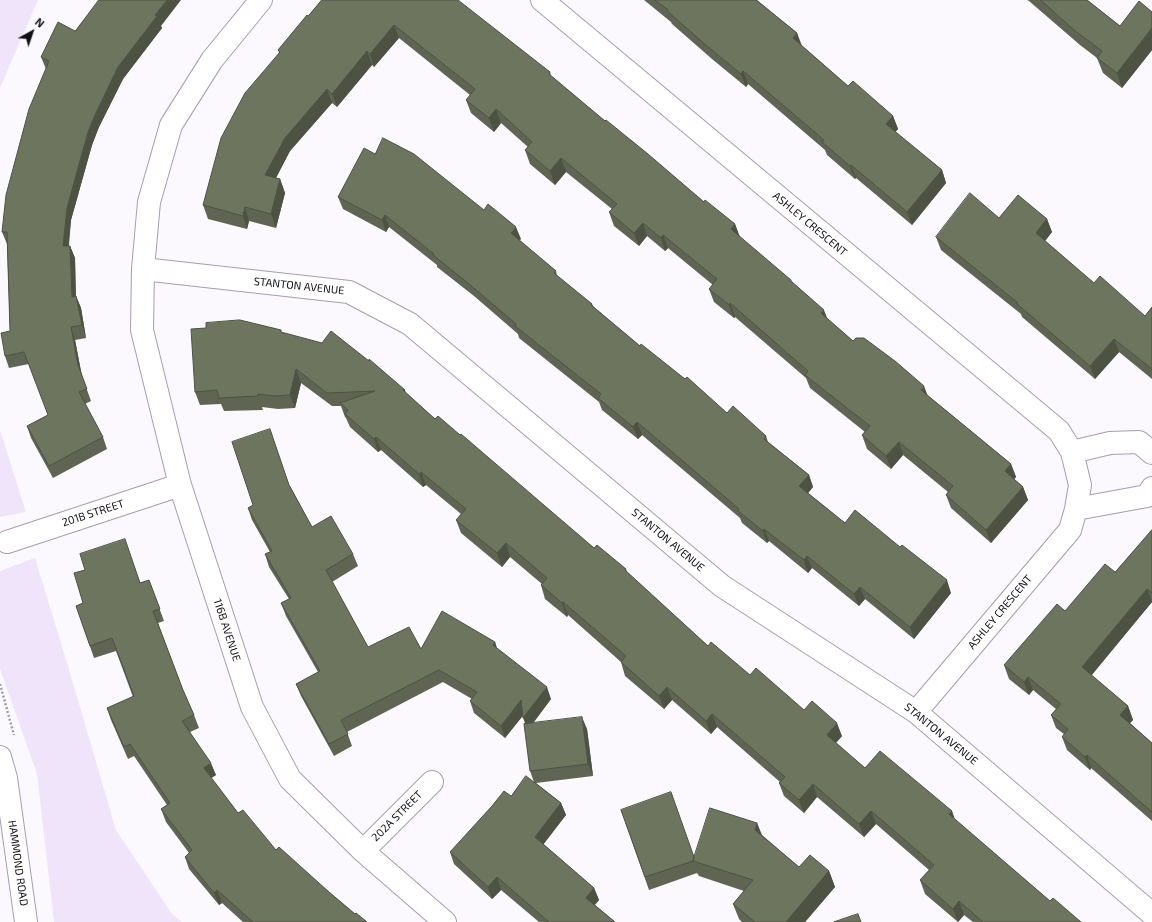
<!DOCTYPE html>
<html>
<head>
<meta charset="utf-8">
<style>
  body { margin:0 }
  #map { position:relative; width:1152px; height:922px; overflow:hidden; background:#fbf9fe; font-family:"Exo 2",sans-serif }
  canvas { display:block }
  .north { position:absolute; left:12px; top:12px; width:40px; height:40px; -webkit-text-stroke:3px #fff; paint-order:stroke; rotate:40deg; font-size:11px; font-weight:700; line-height:16px; text-align:center; color:#120e15 }
  .north::after { content:''; display:block; margin:auto; width:14px; height:18px; background:#120e15; clip-path:polygon(50% 0,100% 100%,50% 72%,0 100%) }
</style>
</head>
<body>
<div id="map">
<canvas width="1152" height="922"></canvas>
<div class="north">N</div>
</div>
<script>
const ctx = document.querySelector('canvas').getContext('2d');
ctx.lineJoin = 'round';
function paint(path, color) { ctx.fillStyle = color; ctx.fill(path, 'evenodd'); }
function trace(path, color, width, dash) { ctx.strokeStyle = color; ctx.lineWidth = width; ctx.lineCap = dash ? 'butt' : 'round'; ctx.setLineDash(dash || []); ctx.stroke(path); }
function write(font, color, halo, rows, align = 'center') {
  ctx.font = font + ' "Exo 2",sans-serif'; ctx.lineWidth = 3; ctx.setLineDash([]); ctx.textBaseline = 'middle'; ctx.strokeStyle = halo; ctx.fillStyle = color; for (const [text, x, y, turn = 0] of rows) {
    ctx.save(); ctx.translate(x, y); ctx.rotate((+turn || 0) * Math.PI / 180); ctx.textAlign = isNaN(turn) ? turn : align; if (halo) ctx.strokeText(text, 0, 0); ctx.fillText(text, 0, 0); ctx.restore();
  }
}
const green = new Path2D(`
  M0,0h38l-38,88z
  M0,430l26,82 -26,5z
  M35,558l33,108 48,164 56,84 10,8h-128l-17,-148 -37,-105v-98z`);
const path = new Path2D(`
  M0,684l14,51`);
const minor = new Path2D(`
  M261,0l-49,60 -41,65 -22,77 -6,67 -1,61 38,155 72,222 38,72 73,72 82,71
  M542,0l517,431 13,21 8,33 -4,24 -6,21 -154,182
  M143,269l206,23 61,32 312,262 194,126 236,202
  M1072,452l38,-9 29,-1 13,11
  M1076,509l71,-13 5,-8
  M7,542l173,-57
  M0,757l6,21 20,144
  M363,851l69,-69`);
const wall = new Path2D(`
  M322,0l228,72 1,4 54,45 99,81 31,22 4,12 53,46 36,37 25,22 74,54 84,69 5,13 -2,2 9,8 5,13 -37,43 -40,-35 -5,-13 2,-3 -45,-37 -12,14 -24,-20 -5,-14 3,-3 -55,-44 -4,-10 -71,-61 -1,1 -20,-16 -5,-13 4,-4 -45,-37 -3,3 -18,-15 -8,10 -25,-20 -5,-14 3,-3 -46,-37 -11,13 -25,-21 -5,-14 3,-3 -27,-24 -7,9 -23,-19 -5,-13 4,-5 -71,-57 -25,29 -2,-2 -35,42 -5,-4 -42,48 -14,27 4,1 5,14 -9,35 -27,-7 -2,8 -39,-10 -5,-14 76,-152 -1,-3z
  M644,0h113l40,33 4,12 47,41 45,30 5,13 -3,3 47,38 4,13 -34,42 -56,-47 -1,1 -28,-24 -2,-5 -77,-66 -2,3 -34,-28 -40,-35 -1,-2z
  M1027,0h60l33,26 32,-14v38l-30,38 -19,-15 -6,-15 -17,-13 -51,-44z
  M161,26l1,2 -39,51 -24,48 -7,18 -21,75 -2,26h1l5,12 1,38 5,12 5,30 -11,2 7,36 9,25 -6,3 18,33 4,12 -54,29 -22,-40 -4,-12 21,-11 -19,-51 -20,4 -4,-12 5,-25 -3,-87 -5,-12 44,-163 -5,-12 34,-26z
  M338,197l183,42 -2,1 37,31 1,5 35,28 2,3 46,39 87,67 39,23 2,6 41,33 4,12 -5,6 37,30 106,70 -37,46 -49,-40 -6,7 -47,-38 -4,5 -39,-32 -2,2 -25,-20 -2,-5 -98,-83 -4,4 -36,-29 -3,-8 -80,-64 -1,-4 -44,-38 -37,-29v-2l-48,-38 -3,5 -43,-23z
  M999,218l48,1 5,13 -7,9 49,42 51,33 7,-9v72l-33,-27 -24,27 -73,-62 -1,-3 -80,-64 -5,-13z
  M281,332l124,58 1,3 29,26 25,16 134,113 32,21 1,3 81,74 42,29 54,35 38,26 -6,7 29,25 87,43 2,8 96,82 31,21h-108l-9,-7 -6,7 -33,-28 -5,-14 9,-10 -53,-46 -12,13 -47,-40 -13,16 -20,-17 -5,-13 1,-1 -63,-55 -6,7 -39,-34 -8,9 -39,-33 -4,-14 -53,-47 -1,2 -22,-18 -4,-14 1,-1 -32,-27 -8,10 -41,-34 -5,-13 5,-6 -35,-29 -3,2 -42,-37 -3,2 -28,-25 -4,-9 -1,-1 -4,-11h-9l-31,-23 -6,25 -17,1 -16,-2 1,3 -39,1 -3,-7 -21,1 -5,-13z
  M290,486l22,41 41,27 5,12 -26,16 36,65 53,2 74,-7 2,7 54,50 -18,24 54,6 6,47 -57,7 25,20 5,12 -23,29 51,44 5,12 -4,5 20,17h-76l-38,-32 -9,9 -38,-35 -4,-12 61,-56 23,-14 -4,-11 -4,-47 -3,-9 -18,23 -31,-25 -4,-12 2,-2 -29,-17 -96,50 5,14 -18,10 -33,-60 -5,-12 22,-12 -32,-56 -5,-13 8,-4 -20,-32 -4,-13 5,-2 -18,-32 -4,-12z
  M1152,530v72l-61,73 37,31 5,14 -3,3 22,20v78l-61,-53 -1,2 -23,-20 -5,-13 2,-3 -8,-6 -5,-13 5,-6 -23,-19 -4,5 -20,-16 -5,-14 61,-54 50,-39z
  M129,551l11,32 9,-3 15,41 -6,2 25,67 11,25 5,13 -9,4 26,43 -5,3 27,35 38,37 53,42 26,22 12,8h-124l-21,-19 -3,2 -30,-36 -4,-12 4,-4 -23,-31 -5,-13 6,-4 -33,-49 -6,3 -17,-39 -4,-12 26,-11 -17,-46 -22,7 -18,-52 7,-3 2,-33z
  M621,810l73,47 63,-34 5,12 37,32 30,4 6,16 -30,35h-63l-3,-3 -6,-15 11,-13 -45,-15 -2,-3 -48,17z`);
const shadedWall = new Path2D(`
  M167,0h14l-20,26 1,2 -39,51 -24,48 -7,18 -21,75 -4,38 -4,-12 4,-38 21,-76 7,-17 23,-48 37,-52z
  M394,25l5,13 -25,29 -4,-13z
  M1152,28v22l-30,38 -5,-15z
  M797,33l5,13 -9,-8z
  M367,51l5,14 -35,42 -5,-13z
  M743,71l5,13 -2,3 -5,-13z
  M327,89l5,14 -42,48 -20,38 -5,-14 20,-37z
  M496,109l5,14 -7,9 -5,-14z
  M893,116l5,13 -7,8 -5,-13z
  M561,158l5,14 -11,13 -5,-14z
  M851,165l5,13 -1,1 -5,-13z
  M942,170l4,13 -34,42 -5,-13z
  M280,179l5,14 -9,35 -5,-14z
  M245,207l4,14 -2,8 -4,-13z
  M385,215l4,12 -3,5 -4,-12z
  M1047,219l5,13 -11,14 -5,-13z
  M643,223l4,13 -8,10 -5,-13z
  M735,224l5,13 -9,-8z
  M516,227l5,12 -6,6 -4,-12z
  M663,235l5,13 -3,3 -4,-13z
  M70,246l5,12 1,51 -4,-12z
  M76,296l5,12 5,30 -4,-13z
  M730,303l5,14 -1,1 -5,-13z
  M824,310l5,13 -8,-10z
  M71,327l4,13 7,37 -4,-12z
  M1114,339l5,13 -24,27 -5,-13z
  M296,369l5,14 -6,25 -5,-13z
  M924,386l5,13 -8,-9z
  M637,422l5,13 -4,4 -5,-12z
  M376,437l5,13 -3,2 -4,-13z
  M899,442l4,13 -12,14 -5,-13z
  M1011,464l5,13 -6,7 -5,-13z
  M421,472l5,13 -3,2 -4,-13z
  M809,475l4,12 -9,11 -5,-12z
  M1023,487l5,13 -37,43 -5,-13z
  M764,529l5,12 -2,2 -4,-12z
  M506,543l4,14 -8,10 -5,-14z
  M807,556l5,12 -4,5 -4,-13z
  M947,580l4,13 -37,46 -4,-12z
  M860,587l5,12 -6,7 -5,-12z
  M1147,589l5,13 -65,79 -5,-14z
  M563,602l5,13 -1,2 -5,-14z
  M495,642l4,12 -6,-9z
  M1028,677l5,13 -4,5 -5,-13z
  M547,687l4,12 -23,31 -5,-12z
  M667,687l5,13 -8,9 -5,-13z
  M521,700l5,12 -21,26 -4,-12z
  M1128,706l5,14 -8,8 -5,-13z
  M712,714l5,13 -6,7 -5,-13z
  M582,717l5,12 6,47 -5,-12z
  M837,723l5,13 -11,12 -4,-13z
  M1087,755l4,13 -1,2 -5,-13z
  M211,763l5,12 -8,5 -4,-12z
  M813,784l4,13 -13,16 -5,-13z
  M561,803l5,12 -26,34 -5,-12z
  M871,811l5,13 -12,13 -5,-13z
  M952,811l5,14 -8,-11z
  M757,823l6,16 -8,-9z
  M829,871l6,16 -30,35h-19z
  M497,877l4,13 -9,9 -4,-12z
  M594,888l5,12 -9,10 -4,-12z
  M217,890l5,13 -3,2 -5,-12z
  M959,901l5,14 -6,7 -5,-13z`);
const building = new Path2D(`
  M99,0h68l-12,15 2,1 -39,51 -23,48 -7,17 -21,76 -4,38h7l2,51 4,-1 6,29 -11,2 7,38 9,24 -8,3 24,45 -54,29 -22,-40 21,-11 -24,-63 -19,4 -4,-23 9,-2 -3,-99h-5l4,-37 23,-86 20,-48 -8,-4 17,-35 17,9z
  M322,0h136l92,72 -1,2 56,47 1,-1 42,34 56,48 1,-2 30,24 -4,5 60,51v1l33,29 -3,3 32,28 3,-3h8l31,23 29,25 -3,4 90,74 -6,7 18,16 -37,43 -40,-35 7,-9 -54,-44 -13,14 -24,-21 8,-9 -65,-51 3,-4 -78,-68 -1,2 -20,-16 8,-10 -54,-44 -2,3 -18,-15 -9,10 -25,-21 8,-8 -56,-46 -11,13 -25,-21 7,-8 -36,-33 -7,9 -23,-18 9,-11 -81,-64 -24,29 -3,-3 -35,43 -5,-5 -42,49 -20,37 15,4 -9,35 -26,-7 -2,9 -40,-11 18,-67 24,-45 35,-41 -2,-2 29,-35 1,1z
  M655,0h101l41,33 -4,5 55,48 5,-5 40,35 -7,8 56,46 -35,42 -56,-47 -1,1 -28,-24 2,-2 -81,-69 -2,3 -34,-28 -40,-35 1,-1z
  M1041,0h46l33,26 19,-25 13,11v16l-35,45 -20,-15 5,-7 -28,-21z
  M383,138l31,16 70,56 4,-6 28,23 -5,6 45,38 -2,2 38,31 -1,1 49,41 1,-2 44,35 2,-2 40,36 6,-7 33,30 -2,3 45,36 -10,11 46,37 10,-13 45,37 2,-2 45,35 -37,47 -50,-40 -6,7 -47,-38 -3,4 -40,-31 -1,2 -25,-20 1,-2 -102,-87 -4,5 -35,-29 3,-4 -86,-68 1,-2 -47,-40 -36,-29 1,-1 -49,-39 -3,5 -44,-23 26,-49 11,6z
  M970,193l29,25 19,-23 29,24 -11,14 58,50 6,-7 45,40 7,-9v62l-38,-30 -24,27 -73,-62 1,-1 -82,-66z
  M240,320l41,10v2l41,11 9,-12 38,30v-2l36,31h-2l32,29 3,-3 22,19 1,-1 133,114 3,-3 29,24 -1,1 83,76 3,-4 39,33 6,-7 48,42 8,-9 25,22 -10,12 38,33 15,-17 72,60 -3,3 101,87 3,-3 28,24h-98l-24,-21 -6,8 -33,-29 14,-15 -63,-54 -12,13 -46,-40 -14,16 -20,-17 6,-6 -73,-63 -6,7 -39,-34 -8,9 -38,-34 5,-6 -63,-54 -1,1 -21,-18 6,-7 -41,-35 -9,10 -41,-33 10,-11 -45,-37 -2,2 -43,-37 -2,2 -29,-25 3,-4 -8,-7 35,-12 -48,2 -31,-24 -6,26 -16,1 -16,-2v2l-39,2 -2,-8 -22,2 -4,-63 15,-1v-5z
  M270,429l19,56 23,42 19,-11 22,38 -27,16 42,77 41,-20 12,22 21,-38 53,31 -2,3 54,42 -24,31 -2,-18 -20,26 -31,-25 7,-9 -38,-22 -98,50 7,14 -19,10 -33,-60 24,-13 -39,-68 10,-5 -26,-44 7,-3 -24,-43 5,-3 -21,-63z
  M1152,530v63l-5,-4 -65,78 46,39 -8,9 32,28v69l-65,-57 -2,2 -23,-20 6,-8 -17,-14 10,-11 -33,-27 -4,5 -20,-17 53,-61 8,7 40,-47 10,8z
  M125,539l15,44 9,-3 11,29 -7,2 30,79 11,25 -12,6 29,42 -7,5 34,45 5,-3 33,40 3,-3 50,45 26,22 1,-1 11,9h-114l-36,-32 -3,3 -29,-36 7,-7 -31,-41 9,-6 -40,-59 -6,3 -17,-39 27,-12 -22,-58 -22,8 -14,-40 7,-3 -9,-30 11,-3 -5,-16z
  M582,717l6,47 -58,7 -6,-47z
  M526,776l35,27 -26,34 59,51 -8,10 29,24h-66l-52,-45 -9,10 -38,-35 42,-46 12,-15 7,5z
  M671,792l23,65 -1,4 -48,16 -24,-67z
  M710,808l47,15 -2,7 44,37 11,-12 19,16 -43,51h-31l-22,-18 20,-24 -60,-19z
  M858,914l3,8h-27z`);
const streetNames = [
  ["ASHLEY CRESCENT",810,224,40],
  ["STANTON AVENUE",299,286,6],
  ["201B STREET",93,513,-18],
  ["STANTON AVENUE",668,540,40],
  ["ASHLEY CRESCENT",1000,612,-50],
  ["116B AVENUE",227,630,72],
  ["STANTON AVENUE",941,734,39],
  ["202A STREET",397,816,-45],
  ["HAMMOND ROAD",18,863,82]
];
paint(green, '#f0e4fa');
trace(minor, '#a79cb1', 24);
trace(path, '#9f9ca2', 2.5, [2, 2]);
trace(minor, '#fff', 22);
paint(wall, '#5f6552');
paint(shadedWall, '#4d5242');
paint(building, '#6e755f');
trace(building, '#4d5242', 1);
write('11px', '#120e15', '#fff', streetNames);
</script>
</body>
</html>
